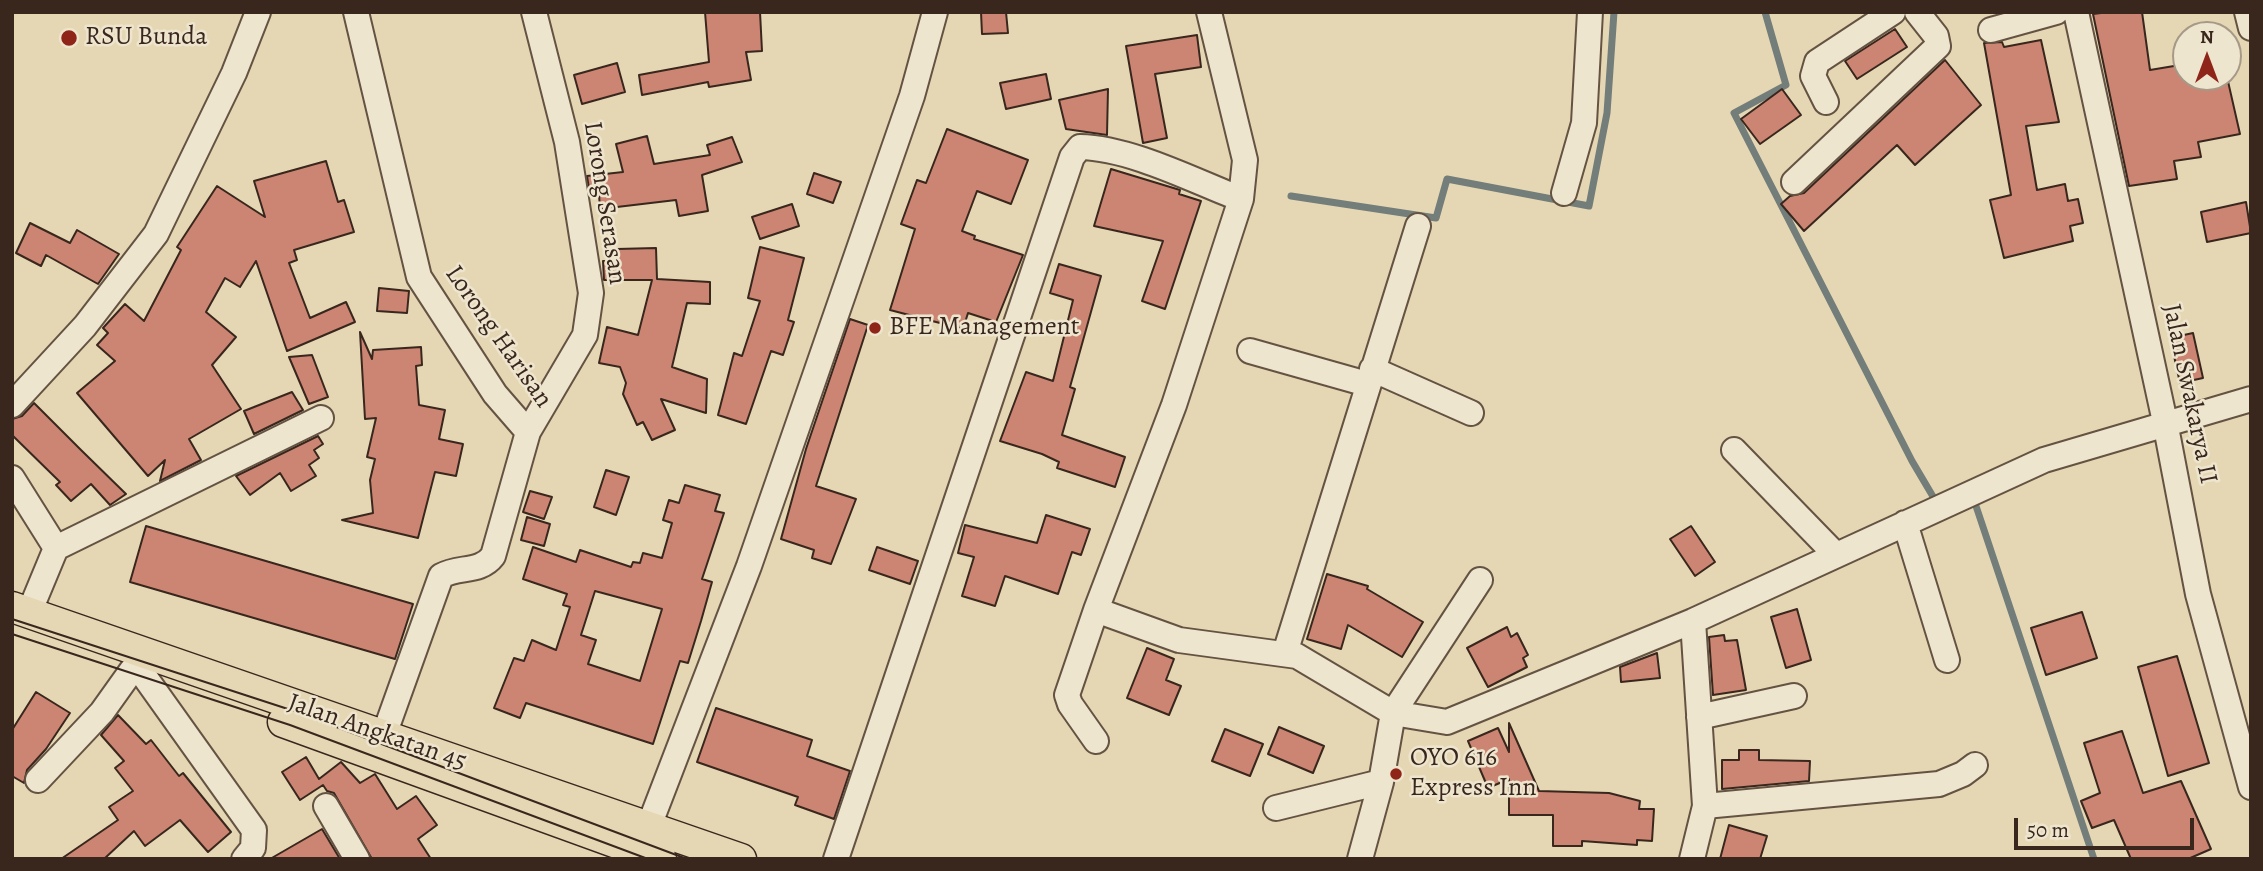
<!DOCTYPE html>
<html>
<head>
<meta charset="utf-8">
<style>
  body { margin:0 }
  #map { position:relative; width:2263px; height:871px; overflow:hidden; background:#e5d7b3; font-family:Alegreya,serif }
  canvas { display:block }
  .frame { position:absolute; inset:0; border:14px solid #39271e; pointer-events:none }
  .north { position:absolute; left:2172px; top:21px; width:70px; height:70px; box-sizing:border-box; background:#eee5ce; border:2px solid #a69988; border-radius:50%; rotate:0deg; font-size:19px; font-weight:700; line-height:28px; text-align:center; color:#39271e }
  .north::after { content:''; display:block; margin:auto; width:24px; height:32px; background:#8f2418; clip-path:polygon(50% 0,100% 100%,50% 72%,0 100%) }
  .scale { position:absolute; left:2014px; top:818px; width:180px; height:32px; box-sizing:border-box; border:4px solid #39271e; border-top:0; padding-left:9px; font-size:21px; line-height:24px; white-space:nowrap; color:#39271e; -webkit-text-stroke:5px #eee5ce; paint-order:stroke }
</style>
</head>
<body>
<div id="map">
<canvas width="2263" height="871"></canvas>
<div class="frame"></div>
<div class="north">N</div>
<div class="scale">50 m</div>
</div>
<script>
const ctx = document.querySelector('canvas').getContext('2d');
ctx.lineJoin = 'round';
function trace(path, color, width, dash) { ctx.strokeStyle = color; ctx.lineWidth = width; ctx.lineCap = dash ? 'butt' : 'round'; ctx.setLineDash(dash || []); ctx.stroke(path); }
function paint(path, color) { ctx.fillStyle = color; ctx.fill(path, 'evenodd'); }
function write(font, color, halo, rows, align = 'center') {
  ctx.font = font + ' Alegreya,serif'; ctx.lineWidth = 5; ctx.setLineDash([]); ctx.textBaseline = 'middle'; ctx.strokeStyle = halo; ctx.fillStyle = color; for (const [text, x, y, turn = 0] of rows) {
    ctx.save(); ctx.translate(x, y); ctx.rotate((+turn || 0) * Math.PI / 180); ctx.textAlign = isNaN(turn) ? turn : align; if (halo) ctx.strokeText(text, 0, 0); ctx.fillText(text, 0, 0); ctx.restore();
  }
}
const stream = new Path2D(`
  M1765,12l21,73 -52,28 178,348 26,44
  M1291,196l145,22 11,-39 142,27 18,-93 7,-101
  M1969,505l6,-2 119,356`);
const building = new Path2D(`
  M705,12h55l2,39 -16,1 5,28 -42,7 -1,-5 -66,13 -3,-20 70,-13z
  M981,12h25l2,21 -26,1z
  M2109,12h33l8,58 36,-6v13h41l13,57 -42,8 3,15 -27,4 3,18 -48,7 -36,-172z
  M1895,29l12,18 -50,32 -12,-18z
  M1197,35l4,32 -46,7 12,64 -24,5 -17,-97z
  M2041,40l18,82 -33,4 11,64 28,-6 3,17 10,-2 5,24 -13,3 3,15 -69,17 -14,-58 21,-5 -27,-152 18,-1 2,5z
  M1945,60l36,45 -66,60 -18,-20 -93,86 -23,-27 9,-8 14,-3z
  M617,63l8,29 -43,12 -8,-29z
  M1046,74l5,25 -45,10 -6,-26z
  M1108,89l-1,46 -41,-6 -7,-29z
  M1782,89l19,26 -41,29 -19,-25z
  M947,129l81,31 -17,44 -34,-13 -15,40 13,5 -1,3 49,16 -27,67 -28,-9 -5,16 -73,-19 25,-81 -14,-5 16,-44 9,3z
  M647,136l7,28 56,-9 -3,-10 25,-8 10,25 -40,13 6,36 -29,5 -3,-16 -76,9 -1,-15 -9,1 -3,-19 36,-4 -7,-28z
  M326,161l12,41 6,-2 10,32 -60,18 3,10 -8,3 21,55 36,-16 9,20 -68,29 -31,-90 -16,26 -15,-9 -19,34 30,25 -24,28 29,44 -52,30 12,21 -41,21 5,-21 -17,16 -71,-83 38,-32 -18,-16 11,-12 -5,-5 22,-24 19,17 37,-71 -4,-3 40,-61 48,31 -11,-36z
  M1111,169l69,21 -1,4 22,7 -36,108 -23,-8 21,-60 -69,-15z
  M814,173l27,9 -8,21 -26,-9z
  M2246,202l5,31 -44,9 -6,-30z
  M792,204l7,22 -39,13 -8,-22z
  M30,223l40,20 7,-13 42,24 -21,30 -52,-29 -5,11 -25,-13z
  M760,247l44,11 -16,62 6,2 -11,33 -12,-4 -25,73 -28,-9 16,-62 8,3 18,-55 -12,-3z
  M656,248l1,31 53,3v22l-23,-1 -15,64 35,12 -1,34 -45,-14 14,31 -23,10 -9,-18 -6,3 -14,-31 3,-11 -6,-16 -21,-4 8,-36 31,8 14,-55h-48l-1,-19h14v-12z
  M1059,264l42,12 -31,111 5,2 -13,46 63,22 -10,30 -58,-19 2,-6 -17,-8 -42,-13 26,-69 27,9 20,-81 -23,-7z
  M379,288l30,3 -2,22 -30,-2z
  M850,319l18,6 -52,161 40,13 -25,65 -19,-6 2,-8 -33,-11 25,-90z
  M360,332l12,27 1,-9 48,-3 1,18 -6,1 3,39 26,5 -6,29 24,5 -7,32 -21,-4 -17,66 -76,-18 31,-7 -3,-33 5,-21 -8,-2 9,-39 -11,1z
  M2193,333l10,45 -23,5 -10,-45z
  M312,355l16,42 -19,7 -20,-47z
  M292,392l11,18 -49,24 -10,-23z
  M34,403l47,47 45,44 -16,11 -19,-21 -20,17 -15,-16 4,-3 -48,-47v-16l10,-3z
  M318,436l5,8 -9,6 5,8 -10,7 7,11 -25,15 -11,-18 -30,22 -14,-19z
  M606,470l23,7 -13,38 -22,-8z
  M685,485l35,10 -5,16 9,2 -22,66 10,3 -11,39 -13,42 -8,-2 -27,83 -127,-41 -6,15 -26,-10 20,-50 10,3 8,-21 24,10 14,-43 -7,-2 4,-11 -44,-15 10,-32 43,15 4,-12 51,17 2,-5 7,1 3,-10 19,5 10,-35 -9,-3 6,-20 10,3zM595,591l67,18 -22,72 -52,-17 8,-24 -15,-5z
  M530,491l22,6 -8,22 -21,-7z
  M1046,515l44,14 -9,26 -9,-3 -14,42 -53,-18 -10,30 -33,-10 12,-39 -16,-4 7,-28 72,18z
  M527,517l23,7 -6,22 -23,-6z
  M146,526l267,78 -18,55 -265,-77z
  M1691,526l24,36 -20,14 -25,-37z
  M877,547l41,14 -8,23 -41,-14z
  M1327,574l41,12 -1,3 56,33 -21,35 -54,-32 -7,24 -34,-10z
  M1797,609l14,51 -25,8 -15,-51z
  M2082,612l15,46 -51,17 -15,-47z
  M1507,627l4,10 6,-4 11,22 -5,3 4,9 -39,20 -21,-39z
  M1724,635l1,6 12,-1 9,50 -33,5 -4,-58z
  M1147,648l27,11 -8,21 15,6 -12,29 -42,-17z
  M1657,653l3,25 -39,4 -1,-15z
  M2177,656l32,107 -41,13 -30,-109z
  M36,692l34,21 -24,36 -19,21 -3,13 -12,-7v-46z
  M716,708l96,32 -5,16 43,15 -16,48 -39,-14 3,-8 -101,-35z
  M118,715l28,29 5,-4 28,36 4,-3 48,59 -23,20 -28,-32 -35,26 -11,-15 -30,28h-43l57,-39 -9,-13 24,-16 -18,-23 9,-7 -23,-26z
  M1509,723l30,68 70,2 31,8 -1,8h15l-2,32 -15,-1v5l-55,-4v5h-29v-31h-44v-36l-21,9 -20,-47 30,-13 11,24z
  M1279,727l45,19 -11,27 -45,-19z
  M1225,729l38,15 -13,32 -38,-15z
  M2122,731l21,62 38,-12 30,68 -23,10h-57l-17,-39 -22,8 -11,-27 19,-8 -16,-50z
  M1739,750h20v10l51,1 -1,20 -87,8v-29h17z
  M306,757l13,22 22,-17 19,21 15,-9 22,35 19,-13 21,29 -19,14 13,20h-59l-38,-66 -7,-2 -4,-6 -23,15 -18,-28z
  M1729,825l38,11 -7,23h-40z
  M322,829l18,30h-70z`);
const minor = new Path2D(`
  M356,12l63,265 76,117 33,38 -35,124c-13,17 -34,10 -52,20l-57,159
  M1209,12l36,148 -4,39
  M2076,12l89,410 33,172 53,193
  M2247,12l4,16
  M1991,30l65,-18
  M1826,102l-13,-26 4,-14 76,-50
  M1794,182l144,-136 -2,-10 -19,-24
  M1564,193l20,-70 6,-111
  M1250,351l117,33
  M1372,369l99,44
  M12,405l73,-79 71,-92 78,-161 24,-61
  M528,432l57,-97 6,-42 -24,-151 -33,-130
  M1734,450l102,105
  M12,478l44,70 -27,65
  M1905,523l42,137
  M56,548l265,-130
  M1096,610l-29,85 3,9 26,37
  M1285,653l133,-427
  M142,673l112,157 -1,18 -9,11
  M1699,717l95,-21
  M38,780l64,-68 30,-42
  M326,806l31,53
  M1705,806l234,-22 24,-10 12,-9
  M1276,808l105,-26
  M649,826l100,-260 163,-470 23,-84
  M836,859l236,-702 8,-10c51,1 114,34 161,52l-67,206 -78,205 83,30 118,16 96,57 54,9 246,-101 351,-161 207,-61
  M1360,859l21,-77 12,-69 87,-133
  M1692,859l13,-53 -12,-185`);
const major = new Path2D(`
  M12,607l729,252
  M283,722l378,137`);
const tram = new Path2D(`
  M12,619l282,92 393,148
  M12,634l278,91 358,134`);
const markers = [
  [69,38,9,"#8f2418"],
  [875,328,7,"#8f2418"],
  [1396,774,7,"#8f2418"]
];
const poiNames = [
  ["RSU Bunda",85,38],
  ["BFE Management",889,328],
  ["OYO 616",1410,759],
  ["Express Inn",1410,789]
];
const streetNames = [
  ["Lorong Serasan",604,203,81],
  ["Lorong Harisan",498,337,55],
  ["Jalan Swakarya II",2189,394,78],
  ["Jalan Angkatan 45",377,733,19]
];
trace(stream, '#737d79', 7);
paint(building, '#cb8572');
trace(building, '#39271e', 2);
trace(minor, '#645343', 28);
trace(major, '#39271e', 33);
trace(minor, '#eee5ce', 24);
trace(major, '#e5d7b3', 30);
trace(tram, '#39271e', 2);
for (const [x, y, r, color] of markers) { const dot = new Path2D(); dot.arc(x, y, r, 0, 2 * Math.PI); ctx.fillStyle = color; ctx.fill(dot); trace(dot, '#eee5ce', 2.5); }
write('26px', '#39271e', '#eee5ce', poiNames, 'left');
write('26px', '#39271e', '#eee5ce', streetNames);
</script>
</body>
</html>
